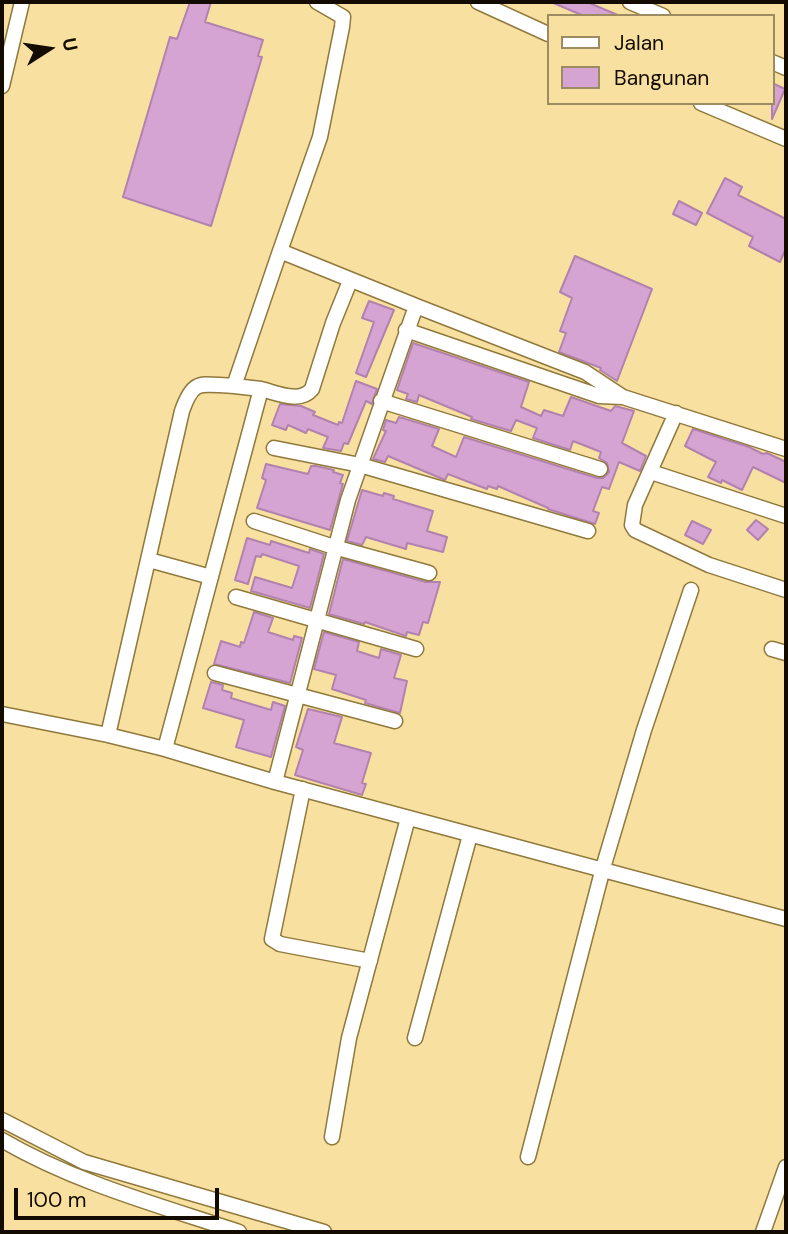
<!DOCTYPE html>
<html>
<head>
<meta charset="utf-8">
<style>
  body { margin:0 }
  #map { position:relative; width:788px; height:1234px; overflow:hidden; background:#f8e0a0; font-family:"DM Sans",sans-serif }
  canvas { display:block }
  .frame { position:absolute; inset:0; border:4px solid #130a00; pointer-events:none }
  .legend { position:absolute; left:547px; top:14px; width:228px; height:91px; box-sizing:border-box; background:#f8e0a0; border:2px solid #9c8a60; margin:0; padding:9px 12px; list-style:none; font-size:21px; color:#130a00 }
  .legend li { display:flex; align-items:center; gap:14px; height:35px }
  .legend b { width:35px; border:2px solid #9c8a60 }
  .north { position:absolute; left:14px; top:14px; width:70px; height:70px; -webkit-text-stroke:5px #f8e0a0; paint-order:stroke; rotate:78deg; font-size:19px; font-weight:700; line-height:28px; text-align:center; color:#130a00 }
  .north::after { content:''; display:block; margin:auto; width:24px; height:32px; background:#130a00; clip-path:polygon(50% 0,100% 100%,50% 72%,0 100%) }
  .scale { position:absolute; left:14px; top:1188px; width:205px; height:32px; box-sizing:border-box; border:4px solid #130a00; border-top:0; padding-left:9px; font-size:21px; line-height:24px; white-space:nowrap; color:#130a00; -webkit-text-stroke:5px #f8e0a0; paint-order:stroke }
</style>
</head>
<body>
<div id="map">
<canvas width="788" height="1234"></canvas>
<div class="frame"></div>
<ul class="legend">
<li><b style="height:9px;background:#fff"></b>Jalan</li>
<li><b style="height:19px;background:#d6a4d2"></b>Bangunan</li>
</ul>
<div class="north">U</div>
<div class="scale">100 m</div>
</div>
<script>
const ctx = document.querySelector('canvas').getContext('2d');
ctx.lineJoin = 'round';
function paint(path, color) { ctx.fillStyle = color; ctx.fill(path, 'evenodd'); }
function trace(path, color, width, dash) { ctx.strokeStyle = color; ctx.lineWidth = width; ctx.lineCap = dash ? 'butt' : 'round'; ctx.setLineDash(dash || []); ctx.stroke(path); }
const building = new Path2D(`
  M190,2h21l-6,20 58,18 -5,16 4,1 -51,169 -88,-29 47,-160 7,2z
  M551,2h36l33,14h-36z
  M772,83l13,6 -13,30z
  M725,178l17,9 -4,8 48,24v29l-6,14 -31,-16 4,-9 -46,-24z
  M679,201l23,12 -6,12 -23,-11z
  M575,256l77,33 -35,92 -17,-11 1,-2 -42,-16 7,-19 -6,-2 12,-33 -12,-6z
  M369,301l25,9 -28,67 -10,-4 18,-51 -12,-4z
  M413,343l116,39 -8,25 20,9 3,-6 19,6 8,-19 40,14 4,-5 19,5 -12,32 24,13 -6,15 -21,-9 -10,27 -7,-2 -9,24 6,2 -4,11 -47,-15v-1l-50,-22 -1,3 -9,-3 -1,3 -39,-15 -3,6 -57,-24 -3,6 -12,-3 13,-28 -3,-1 3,-10 10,3 3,-6 40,12 -7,17 24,11 8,-20 133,41h6l6,-6 -2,-9 -8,-5 2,-6 -28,-11 -3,9 -37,-12 4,-10 -21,-8 -5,11 -40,-12 1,-2 -53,-22 -2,7 -11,-3 2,-5 -11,-4z
  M356,381l21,8 -5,15 -6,-3 -18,43 -4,-1 -3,8 -18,-3 5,-11 -20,-8 -2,4 -18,-8 -2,5 -14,-5 8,-21 21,2 14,6 -2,3 25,10 1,-3 3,1z
  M693,429l56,18 14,7 4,-1 19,9v21l-33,-16 -11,23 -20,-10 -1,3 -13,-6 8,-15 -31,-16z
  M266,464l42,10 3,-8h5l18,4 -1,2 10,3 -3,8 3,1 -13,46 -73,-22 9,-28 -4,-2z
  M362,490l21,6 1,-3 10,3 -1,3 40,12 -6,20 20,6 -4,15 -36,-9 -1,6 -40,-12 -4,8 -15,-4z
  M756,520l12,9 -10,11 -11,-10z
  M692,521l19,9 -8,14 -18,-9z
  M247,538l23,7 1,-4 38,12 1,-4 14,5 -14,54 -59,-17 4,-14 37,11 7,-22 -37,-12 -1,3 -5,-1 -8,28 -13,-4z
  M343,559l83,23h14l-12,41 -5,-1 -4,13 -12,-3 -1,4 -41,-14 -1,2 -35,-10z
  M254,612l19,6 -5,14 25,8 1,-4 8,2 -12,45 -76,-19 7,-23 19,6 1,-5 3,1z
  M324,632l35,10 -2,9 22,7 2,-9 20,6 -7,23 13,3 -7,32 -35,-10 1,-3 -34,-11 4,-14 -22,-6z
  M211,682l12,3 -1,5 10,3 -1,5 40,12 2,-8 12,4 -14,51 -35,-10 8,-27 -41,-12z
  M308,709l34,8 -8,26 37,10 -9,30 4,1 -4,11 -67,-20 8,-25 -7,-3z`);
const minor = new Path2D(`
  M478,2l70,32
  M630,2l33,14
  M772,62l14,6
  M2,86l20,-84
  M701,103l85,36
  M416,306l169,66 38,25
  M406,330l193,66 24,1 163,52
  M234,386c-33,-1 -40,-9 -52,25l-74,324 57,14 110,33 511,137
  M261,389c16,4 39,15 51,0l21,-66 17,-42
  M381,401l219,68
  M676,413l-41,92 -3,20 3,5 74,35 77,25
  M274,448l86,17 228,66
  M651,472l135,44
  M254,521l80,26 95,26
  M149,560l62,17
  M236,597l180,52
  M772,649l14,4
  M215,673l180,48
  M2,714l106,21
  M165,749l96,-360 -27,-3 46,-135
  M275,782l73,-282 68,-194 -136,-55 40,-114 22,-110 1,-10 -26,-15
  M303,789l-31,150 8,5 90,17
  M415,1038l55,-203
  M2,1120l82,42 240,70
  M332,1137l17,-99 59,-220
  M2,1140c74,43 156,65 237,92
  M528,1157l75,-289 41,-138 47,-140
  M763,1232l23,-65`);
paint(building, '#d6a4d2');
trace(building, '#b282ae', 2);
trace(minor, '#8f793c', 17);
trace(minor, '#fff', 14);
</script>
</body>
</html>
